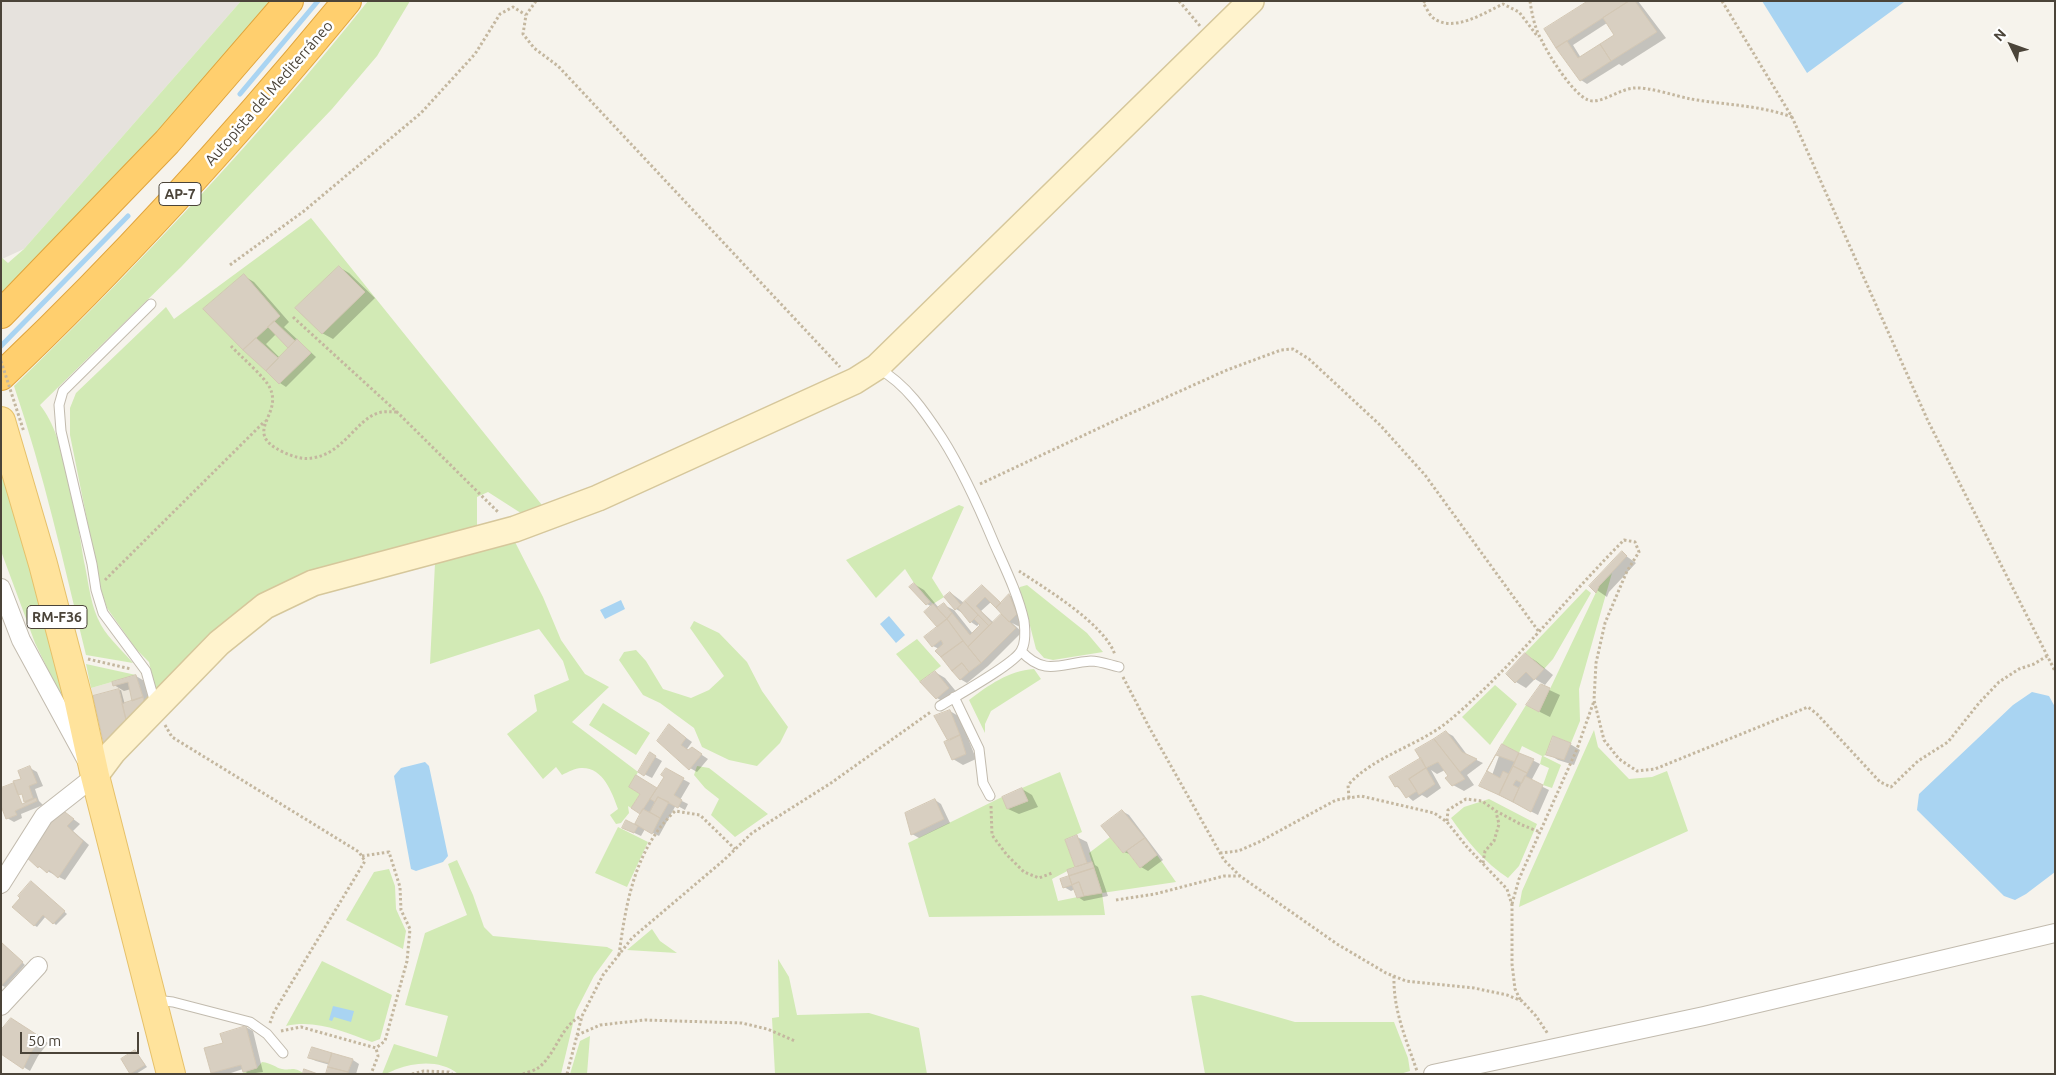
<!DOCTYPE html>
<html>
<head>
<meta charset="utf-8">
<style>
  body { margin:0 }
  #map { position:relative; width:2056px; height:1075px; overflow:hidden; background:#f6f3ec; font-family:Ubuntu,sans-serif }
  canvas { display:block }
  .frame { position:absolute; inset:0; border:2px solid #4b4439; pointer-events:none }
  .north { position:absolute; left:1986px; top:20px; width:50px; height:50px; -webkit-text-stroke:4px #fff; paint-order:stroke; rotate:312deg; font-size:14px; font-weight:700; line-height:20px; text-align:center; color:#4b4439 }
  .north::after { content:''; display:block; margin:auto; width:18px; height:22px; background:#4b4439; clip-path:polygon(50% 0,100% 100%,50% 72%,0 100%) }
  .scale { position:absolute; left:20px; top:1032px; width:119px; height:22px; box-sizing:border-box; border:2px solid #4b4439; border-top:0; padding-left:6px; font-size:15px; line-height:18px; white-space:nowrap; color:#4b4439; -webkit-text-stroke:4px #fff; paint-order:stroke }
</style>
</head>
<body>
<div id="map">
<canvas width="2056" height="1075"></canvas>
<div class="frame"></div>
<div class="north">N</div>
<div class="scale">50 m</div>
</div>
<script>
const ctx = document.querySelector('canvas').getContext('2d');
ctx.lineJoin = 'round';
function paint(path, color) { ctx.fillStyle = color; ctx.fill(path, 'evenodd'); }
function trace(path, color, width, dash) { ctx.strokeStyle = color; ctx.lineWidth = width; ctx.lineCap = dash ? 'butt' : 'round'; ctx.setLineDash(dash || []); ctx.stroke(path); }
function write(font, color, halo, rows, align = 'center') {
  ctx.font = font + ' Ubuntu,sans-serif'; ctx.lineWidth = 5; ctx.setLineDash([]); ctx.textBaseline = 'middle'; ctx.strokeStyle = halo; ctx.fillStyle = color; for (const [text, x, y, turn = 0] of rows) {
    ctx.save(); ctx.translate(x, y); ctx.rotate((+turn || 0) * Math.PI / 180); ctx.textAlign = isNaN(turn) ? turn : align; if (halo) ctx.strokeText(text, 0, 0); ctx.fillText(text, 0, 0); ctx.restore();
  }
}
const residential = new Path2D(`
  M136,675l10,35 -42,35 -13,-57z`);
const industrial = new Path2D(`
  M1,1h240l-217,248 -22,10z`);
const green = new Path2D(`
  M241,1h29l-81,96 -107,114 -81,82v-36l7,6 16,-14z
  M368,1h42l-33,55 -45,53 -151,158 -141,138c27,33 37,117 45,161 4,20 6,41 16,59 8,14 22,26 32,38l-47,-8c-22,-90 -42,-181 -72,-269 125,-121 245,-249 354,-385z
  M311,218l235,292 -19,7 -39,-25 -11,5v33l-170,46 -150,120 -8,-34 -13,-13 -29,-41 -6,-18 -31,-155v-27l6,-15 90,-86 8,12z
  M1,461l20,63 45,183 -31,-64 -34,-92z
  M959,505l5,2 -32,71 12,19 -11,7 -19,-21 -9,-14 -29,29 -30,-38z
  M513,538l30,59 18,43 24,34 24,13 -37,35 66,50 -8,15 10,7 -9,14 -3,-2 1,7 -8,10 -5,1 -6,-9 8,-6c-6,-17 -15,-42 -37,-41 -6,0 -13,4 -19,7l-6,-8 -13,12 -36,-45 30,-23 -3,-16 35,-15 -6,-19 -24,-32 -109,35 5,-101z
  M1612,573l-33,116 1,32 -9,22 -18,-7 -7,19 -3,1 18,9 -9,23 -9,-3 6,-17 -9,-4 2,-8 -20,-10 -3,7 -17,-9 24,-39 13,7 60,-126z
  M1027,585l60,48 16,19 -50,8 -9,-2 -8,-9 -8,-31 -11,-27 3,-4z
  M1586,589l5,4 -38,66 -9,10 -19,-16z
  M694,621l25,12 28,29 15,29 26,36 -8,16 -23,23 -28,-6 -27,-13 -8,-19 -34,-25 -17,-8 -24,-35 5,-8 12,-2 10,11 17,28 28,9 18,-8 15,-14 -34,-48z
  M917,639l24,27 -21,16 -24,-28z
  M86,664l50,11 -45,13z
  M1034,669l7,10 -50,32 -6,13v9l-16,-33c20,-15 39,-29 65,-31z
  M1495,685l22,19 -27,41 -28,-28z
  M603,703l47,30 -14,22 -47,-30z
  M1594,730l4,17 31,32 23,-2 15,-6 21,60 -169,76 3,-16z
  M697,766l12,2 59,46 -33,23 -24,-22 8,-16 -14,-11 -11,-13z
  M1060,772l22,60 -17,8 10,27 -23,12 6,22 44,-9 -13,-39 21,-16 13,16 4,-2 13,17 17,-13 19,27 -74,11 3,22 -176,2 -21,-74 94,-46 6,12 20,-8 -6,-13z
  M1489,799l48,25 -18,42 -11,12c-23,-15 -42,-38 -57,-60l13,-11z
  M618,827l30,15 -21,45 -32,-14z
  M457,860l16,35 11,32 9,9 114,11 6,3 -19,26 -18,35 -15,63h-103c-17,-14 -42,-12 -61,-5 -6,2 -9,5 -15,5l12,-30 43,13 11,-41 -43,-11 20,-72 42,-18 -19,-51z
  M389,869l6,17 1,23 10,22 -3,18 -57,-29 28,-48z
  M652,929l8,12 17,12 -50,-3z
  M778,959l11,18 8,38 72,-2 50,15 8,46h-152l-3,-56 7,-1z
  M322,961l70,34 -12,44 -8,3c-28,-10 -56,-23 -86,-16z
  M1201,995l94,27h99l14,36 2,13 -10,3h-195l-14,-78z
  M590,1036l-3,38h-17l10,-33z
  M262,1062c10,1 14,6 20,7 11,2 10,-3 21,4l-64,1 18,-6z`);
const water = new Path2D(`
  M1762,1h141l1,1 -97,71z
  M621,600l4,9 -20,10 -5,-9z
  M889,616l16,19 -9,8 -16,-19z
  M2032,692l17,4 6,11v165l-29,22 -11,6 -11,-4 -87,-86 2,-16 94,-89z
  M425,762l4,4 19,90 -5,6 -27,9 -5,-2 -17,-93 7,-8z
  M333,1006l21,5 -3,11 -17,-5 -2,4 -3,-1z`);
const shadow = new Path2D(`
  M1591,1h47l28,37 -44,28 -3,-2 -32,20 -6,-4 -36,-50zM1607,23l9,13 -35,22 -8,-13z
  M339,267l10,6 26,25 -42,41 -11,-6z
  M244,276l10,6 35,40 -5,5 32,30 -30,30 -6,-4 -75,-74zM276,334l14,14 -10,10 -14,-14z
  M1622,553l14,10 -27,29 -2,5 -16,-11z
  M914,584l10,6 15,18 5,-3 10,5 19,24 9,-9 -2,-2 -3,3 -6,-4 -7,-8 -8,-5 -10,-12 5,-4 13,10 18,-17 20,18 7,-9 10,6 1,26 -8,-4 10,9 -34,34 -21,17 -7,-4 -21,-30 -6,-3 6,-19 -7,-20 -5,-3zM991,602l16,17 -6,-3 -7,7 -13,-12z
  M1526,655l10,6 17,14 -8,10 -10,-6 -9,9 -10,-6z
  M935,672l10,6 14,17 -12,9 -10,-6z
  M136,676l10,6 7,21 -5,8 -54,-14 27,-7 4,15 9,-3 -3,-13 -7,2 -10,-6z
  M1541,686l19,9 -10,22 -12,-6z
  M950,711l10,6 16,42 -13,6 -10,-6 -3,-18z
  M670,726l22,16 -5,7 2,2 10,2 9,6 -11,13 -7,-4z
  M1446,732l7,4 15,20 15,7 -16,12 7,10 -10,6 -11,-6 -6,-7 3,-1 -5,-7 -8,4 -6,-4 10,18 -14,10 -5,-3 -9,6 -17,-15 26,-27 12,-19z
  M1570,744l10,6 -6,15 -16,-5 -10,-6z
  M1503,745l37,19 -9,17 18,9 -11,25 -51,-26z
  M650,754l12,7 -10,17 -12,-6z
  M30,768l7,4 6,14 -8,3 4,12 4,4 -22,9 1,4 -8,4 -7,-4 -6,-15v-14l21,-10 -2,-7zM22,792l4,11 -5,2 -4,-11z
  M666,770l24,13 -10,17 8,4 -3,6 -9,-5 -17,31 -14,-7 -4,7 -11,-5 12,-18 -10,-5 10,-15 -5,-16 21,13 8,-14z
  M1022,789l10,6 6,12 -19,7 -11,-5 -4,-12z
  M935,800l6,4 9,19 -31,15 -7,-4z
  M1122,811l7,4 34,45 -15,11 -7,-4 -9,-12 -8,-3 -21,-26z
  M68,815l12,9 -7,7 16,14 -24,35 -26,-13 -13,-12z
  M1077,837l10,5 8,23 3,2 10,29 -24,5 -6,-4 -3,-8 -4,2 -7,-4 14,-20 -2,-1z
  M34,885l33,29 -11,11 -10,-9 -9,11 -3,-2z
  M5,946l20,19 -20,22 -4,-2z
  M18,1023l30,20 -10,13 -8,15 -29,-18z
  M246,1027l7,4 10,41 -15,2 -5,-5 -15,5 -16,-1 13,-29z
  M313,1048l40,12 6,4 -3,10h-28l2,-9 -14,-4 -7,-3z
  M135,1051l12,16 -11,7h-4l-10,-15z`);
const stream = new Path2D(`
  M240,94l78,-93
  M1,346l127,-130`);
const building = new Path2D(`
  M1588,1h41l-73,47 -12,-19z
  M1629,1h6l22,31 -46,29 -11,-17 14,-9 -11,-17z
  M1567,41l11,17 22,-14 11,17 -31,20 -24,-33z
  M339,266l26,26 -43,42 -27,-26z
  M244,274l36,42 -37,34 -40,-41z
  M274,321l21,20 -7,7 -20,-21z
  M256,338l22,20 -12,13 -23,-21z
  M297,339l14,14 -32,31 -13,-13z
  M1622,551l5,5 -28,30 -3,7 -7,-7z
  M914,583l16,19 -4,3 -17,-18z
  M982,585l19,18 -5,5 -11,-11 -9,9 16,17 -3,3 -24,-25z
  M950,592l11,13 -6,5 -11,-13z
  M1009,594l8,20 -8,8 -13,-14z
  M965,601l13,14 -8,8 -12,-15z
  M944,603l8,10 -5,6 -10,-11z
  M933,604l14,15 -10,8 -13,-15z
  M952,613l18,22 10,-10 -6,-6 4,-4 11,11 -21,21 -21,-28z
  M1001,614l15,14 -35,35 -13,-16z
  M947,619l16,22 -22,16 -6,-6 8,-7 -2,-4 -9,7 -8,-10z
  M963,641l18,22 -12,9 -7,-9 -10,8 -11,-14z
  M1525,653l19,16 -10,11 -8,-8 -11,11 -9,-9z
  M962,663l7,9 -9,8 -8,-9z
  M935,671l14,17 -13,11 -16,-17z
  M136,675l7,22 -11,4 -4,-19 -15,4 -1,-4z
  M1541,684l9,4 -11,24 -13,-7z
  M119,689l9,39 -24,17 -11,-49z
  M143,697l3,13 -18,18 -6,-24z
  M950,710l10,25 -12,6 -14,-25z
  M669,724l17,14 -5,7 7,5 4,-3 10,7 -13,16 -32,-29z
  M1446,731l16,21 15,7 -17,13 -26,-33z
  M960,735l6,19 -14,6 -8,-18z
  M1553,736l18,7 -7,17 -18,-5z
  M1434,739l31,40 -13,7 -7,-8 3,-2 -10,-14 -12,6 -11,-18z
  M1502,744l17,9 -20,42 -20,-9z
  M650,752l6,4 -12,20 -6,-4z
  M1519,753l15,6 -7,14 -14,-7z
  M1496,755l19,7 -6,12 -6,-3 -3,7 -13,-7z
  M1421,758l5,10 -17,11 8,12 -11,7 -8,-12 -3,1 -6,-10z
  M30,766l7,17 -8,3 4,12 -9,4 -2,-8 -4,1 -5,-14 8,-2 -3,-8z
  M1513,766l14,7 -5,10 -6,-3 -3,5 6,3 -6,14 -14,-7z
  M666,768l18,10 -10,17 8,5 -4,8 -20,-11 -3,5 -5,-3 14,-22 -3,-2z
  M1426,768l9,16 -16,11 -10,-16z
  M636,775l21,13 -17,26 -9,-6 9,-14 -11,-7z
  M1525,776l18,9 -12,27 -18,-10z
  M14,783l8,21 14,-6 1,3 -22,10 2,4 -11,4 -5,-13v-18z
  M1022,788l6,13 -21,8 -5,-12z
  M658,797l11,5 -9,16 -10,-6z
  M935,799l9,20 -33,16 -6,-22z
  M61,809l13,10 -7,7 16,15 -25,37 -9,-8 -2,3 -8,-7 -1,2 -14,-13 28,-40z
  M643,809l17,9 -8,16 -17,-10z
  M1122,810l23,28 -22,15 -22,-27z
  M626,820l12,6 -4,7 -12,-5z
  M1077,835l10,28 -12,4 -10,-27z
  M1145,838l12,17 -17,13 -13,-17z
  M1092,862l2,6 -25,8 -2,-6z
  M1094,868l8,25 -18,3 -5,-14 -7,3 -3,-9z
  M1069,876l3,9 -9,3 -3,-9z
  M31,881l34,30 -12,13 -10,-9 -9,11 -22,-19 8,-9 -2,-2z
  M1079,882l5,14 -7,2 -5,-13z
  M2,943l21,19 -22,24v-42z
  M11,1018l31,20 -11,14 -8,17 -22,-15v-24z
  M246,1026l11,42 -14,4 -2,-7 -30,8 -7,-25 19,-5 -3,-9z
  M312,1047l20,6 -3,10 -21,-5z
  M135,1050l10,15 -15,9 -9,-15z
  M332,1053l21,6 -5,13 -20,-5z
  M328,1067l20,5v2h-22z
  M304,1069l14,5h-15z`);
const path = new Path2D(`
  M536,1l-10,14 -3,19 11,14 24,18 282,301
  M1179,1l21,25
  M1425,1l-2,2c3,4 6,11 9,14 20,17 52,-4 71,-13l16,8 19,25
  M1530,1c2,14 5,28 12,40 7,15 31,53 46,59 12,5 33,-12 47,-12 15,-1 40,8 56,11 34,6 68,6 101,18
  M1722,1l70,116 136,304 127,250
  M230,265l74,-54 117,-98 54,-59 25,-40 13,-7 13,8
  M293,317l104,95 102,101
  M231,346c9,10 34,31 39,42 13,28 -29,44 13,64 9,4 19,8 29,6 31,-4 44,-38 66,-45 6,-2 12,-1 19,-1
  M980,484l147,-69 100,-45 54,-20 12,-1 16,10 71,66 45,50 114,157
  M1019,571c27,18 86,53 96,84
  M105,580l160,-159
  M88,659l43,10
  M1123,677l26,50 75,133 16,16 97,68 49,29 20,8 68,7 33,7 15,6 14,15 12,18
  M165,725l7,12 187,115 6,9 -91,151 -4,11
  M1349,798l-1,-13c27,-30 71,-39 102,-65 64,-54 115,-121 174,-180l11,2 4,10 -12,19 -22,52 -9,40 -2,37 10,40 15,19 18,12 18,-2 153,-62 9,7 63,68 11,5 27,-26 30,-19 31,-39 20,-21 20,-13 15,-5 13,-8
  M991,806l1,29 15,20 17,17 15,6 13,-5
  M1447,821l1,-11 18,-11 16,2 14,10 26,14 18,7
  M1220,853l18,-2 21,-9 77,-42 25,-4 73,17 13,9 20,25 40,42 5,16v59l3,25 6,12
  M362,856l27,-4 11,35 1,23 9,19 -3,32 -22,80 -9,7
  M1483,863l2,-12 9,-10 5,-17 -3,-12
  M1116,900l39,-6 69,-18h16
  M1512,904l7,-25 58,-130 17,-48
  M619,955c7,-53 16,-106 56,-144l25,4 35,34
  M1394,976c-1,34 12,63 23,95
  M281,1031l20,-4 75,21 2,8 -7,18
  M577,1035l23,-10 45,-5 97,3 25,6 28,12
  M412,1074l12,-3 25,1 3,2
  M523,1074c4,-2 11,-3 15,-6 18,-13 23,-44 44,-52
  M567,1074l15,-58 21,-41 29,-37 92,-78 28,-27 79,-50 101,-72`);
const lane = new Path2D(`
  M151,304l-88,87 -4,14 2,26 31,133 4,26 7,23 43,58 9,32
  M879,369c27,15 46,43 63,69 21,33 37,69 52,105 11,25 24,51 30,78 1,8 2,22 -3,30 -8,14 -65,45 -81,55
  M1021,651c24,26 40,12 70,10 9,0 19,4 28,6
  M954,697l25,52 4,34 7,13
  M155,1000l18,2 77,20 17,12 16,19`);
const street = new Path2D(`
  M1,588l20,52 74,136 -51,40 -43,68
  M1,1006l37,-40
  M1433,1074l271,-58 351,-83`);
const secondary = new Path2D(`
  M95,776l18,-24 106,-109 46,-37 48,-23 202,-54 83,-31 257,-117 22,-14 374,-366`);
const primary = new Path2D(`
  M1,421l42,143 35,134 17,78 76,298`);
const highway = new Path2D(`
  M1,314l166,-172 122,-141
  M1,376c124,-117 238,-244 346,-375`);
const pathBridge = new Path2D(`
  M1,361l23,71`);
const shields = [
  [180,194,42],
  [57,617,60]
];
const shieldNames = [
  ["AP-7",180,194],
  ["RM-F36",57,617]
];
const streetNames = [
  ["Autopista del Mediterráneo",269,93,-49]
];
paint(residential, '#eae5da');
paint(industrial, '#e6e2dd');
paint(green, '#d2eab5');
paint(water, '#a9d4f2');
paint(shadow, '#0003');
trace(stream, '#a9d4f2', 5);
paint(building, '#d8cfc1');
trace(building, '#d3c7b4', 1);
trace(lane, '#c2bbae', 11);
trace(street, '#c2bbae', 20);
trace(secondary, '#d6c79b', 28);
trace(primary, '#e6c16a', 30);
trace(highway, '#e0a43c', 30);
trace(path, '#c4b79f', 3, [2.5, 2.5]);
trace(lane, '#fff', 9);
trace(street, '#fff', 18);
trace(secondary, '#fff3cd', 25);
trace(primary, '#ffe39c', 28);
trace(highway, '#ffcf6e', 28);
trace(pathBridge, '#c4b79f', 3, [2.5, 2.5]);
for (const [x, y, w] of shields) { const box = new Path2D(); box.roundRect(x - w / 2, y - 11.5, w, 23, 4); ctx.fillStyle = '#fff'; ctx.fill(box); trace(box, '#4b4439', 1); }
write('bold 14px', '#4b4439', null, shieldNames);
write('15px', '#4b4439', '#fff', streetNames);
</script>
</body>
</html>
